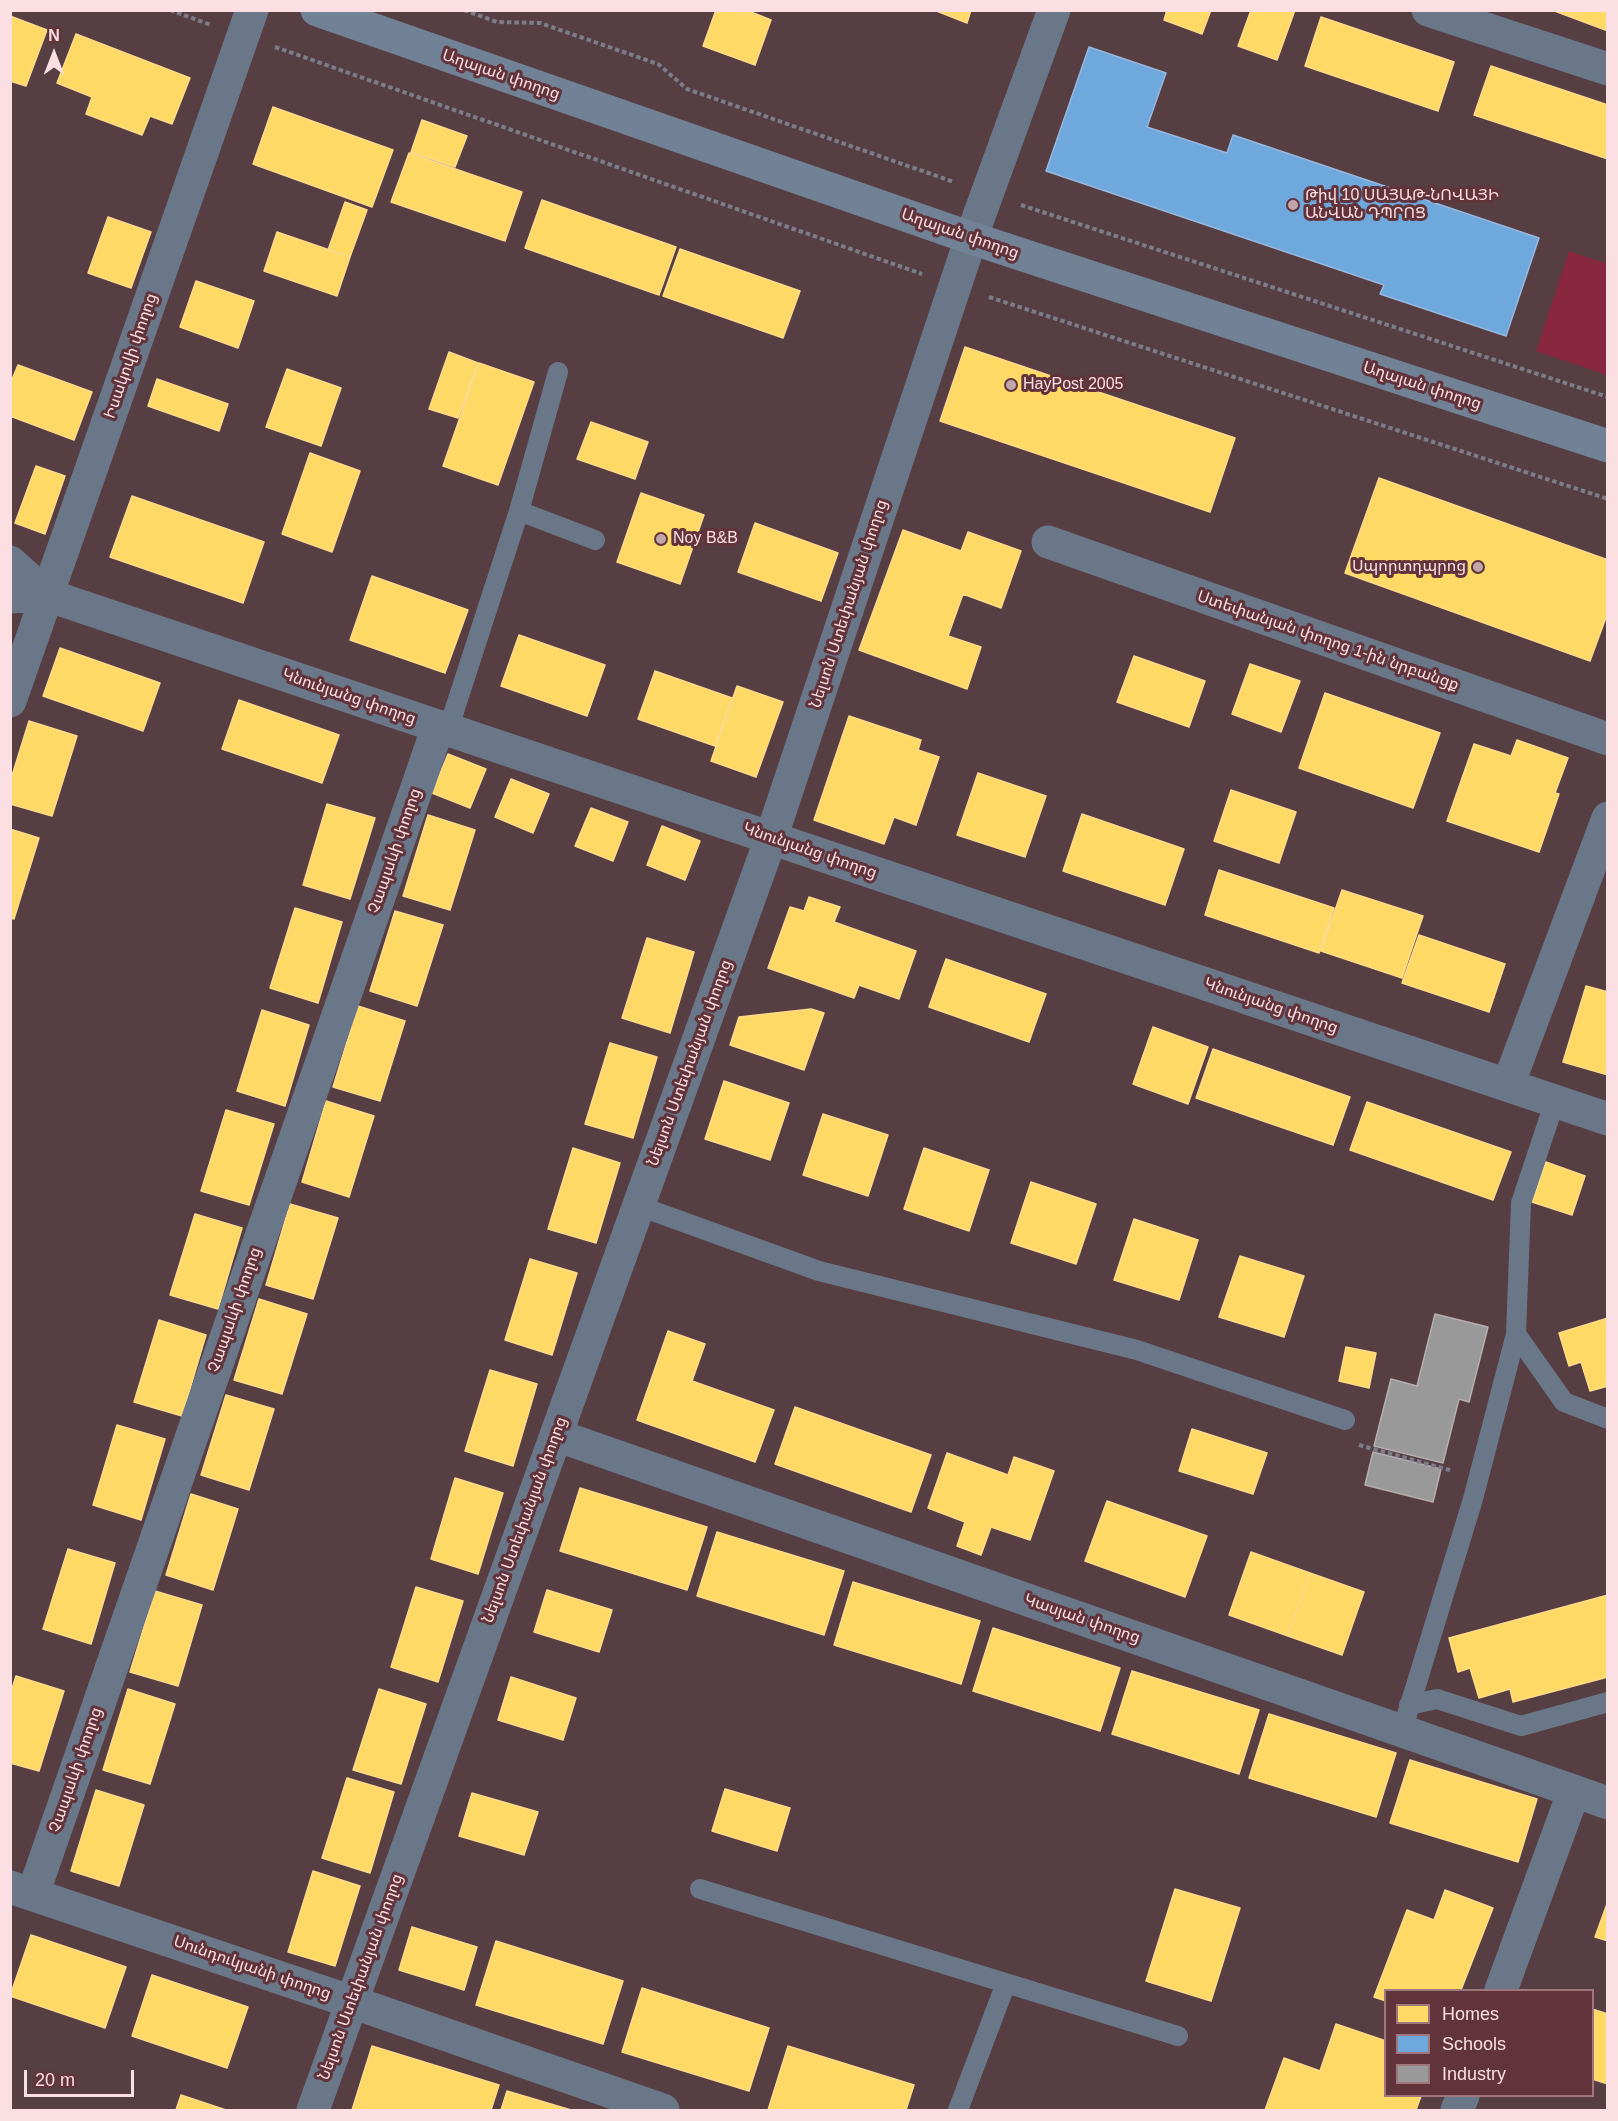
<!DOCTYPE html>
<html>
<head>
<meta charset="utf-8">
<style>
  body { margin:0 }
  #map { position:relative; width:1618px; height:2121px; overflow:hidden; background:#563e42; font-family:Helvetica,sans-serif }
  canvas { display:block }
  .frame { position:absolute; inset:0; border:12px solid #fcdfe2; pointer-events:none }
  .legend { position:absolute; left:1384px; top:1989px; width:210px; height:108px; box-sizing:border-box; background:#61333b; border:2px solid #9f787e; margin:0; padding:8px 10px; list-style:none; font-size:18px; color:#fcdfe2 }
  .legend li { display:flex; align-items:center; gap:12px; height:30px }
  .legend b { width:30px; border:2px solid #9f787e }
  .north { position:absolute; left:24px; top:24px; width:60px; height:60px; -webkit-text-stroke:4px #61333b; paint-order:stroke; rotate:0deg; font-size:16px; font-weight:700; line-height:24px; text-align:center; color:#fcdfe2 }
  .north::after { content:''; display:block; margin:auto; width:21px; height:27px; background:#fcdfe2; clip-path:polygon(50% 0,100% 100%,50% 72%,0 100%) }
  .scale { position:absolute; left:24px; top:2070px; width:110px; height:27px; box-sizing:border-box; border:3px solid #fcdfe2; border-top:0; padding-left:8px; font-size:18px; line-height:21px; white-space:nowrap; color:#fcdfe2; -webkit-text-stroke:4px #61333b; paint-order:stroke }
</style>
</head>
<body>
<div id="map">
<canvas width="1618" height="2121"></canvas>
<div class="frame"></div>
<ul class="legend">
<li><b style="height:16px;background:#ffd966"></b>Homes</li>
<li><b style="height:16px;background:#6fa8dc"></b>Schools</li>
<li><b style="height:16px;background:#999"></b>Industry</li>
</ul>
<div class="north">N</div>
<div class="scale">20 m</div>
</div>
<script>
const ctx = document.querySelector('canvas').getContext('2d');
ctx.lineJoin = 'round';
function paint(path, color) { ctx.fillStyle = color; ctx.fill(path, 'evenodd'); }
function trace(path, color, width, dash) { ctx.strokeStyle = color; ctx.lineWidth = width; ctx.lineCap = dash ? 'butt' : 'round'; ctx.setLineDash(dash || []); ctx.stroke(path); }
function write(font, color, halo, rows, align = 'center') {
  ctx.font = font + ' Helvetica,"Noto Sans Armenian",sans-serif'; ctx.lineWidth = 6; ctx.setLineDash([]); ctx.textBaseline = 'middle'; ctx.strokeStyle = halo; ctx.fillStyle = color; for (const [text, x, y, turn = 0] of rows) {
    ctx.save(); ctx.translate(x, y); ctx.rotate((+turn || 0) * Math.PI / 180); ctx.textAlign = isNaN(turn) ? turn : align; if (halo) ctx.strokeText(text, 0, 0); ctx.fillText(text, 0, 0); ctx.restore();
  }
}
const green = new Path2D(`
  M1569,251l38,13v111l-71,-24z`);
const homes = new Path2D(`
  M716,10h30l25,10 -16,45 -52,-19z
  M934,10h37l-4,13z
  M1167,10h44l-9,24 -38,-14z
  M1251,10h44l-18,50 -39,-14z
  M1552,10h56v21z
  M10,16l37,14 -21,56 -16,-5z
  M1321,17l133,45 -16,49 -133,-45z
  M76,34l114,44 -18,46 -22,-8 -8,19 -56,-21 6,-17 -35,-14z
  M1491,66l117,39v54l-134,-44z
  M273,107l120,43 -21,57 -119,-43z
  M422,120l45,16 -12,31 -44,-15z
  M409,153l113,39 -17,49 -114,-39z
  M542,200l134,47 -17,48 -134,-47z
  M345,202l22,8 -17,47 -22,-7z
  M108,217l43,15 -20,56 -43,-15z
  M277,232l73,25 -13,39 -73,-25z
  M680,249l120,42 -17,47 -120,-42z
  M196,281l58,20 -16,47 -58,-21z
  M965,347l270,91 -25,74 -270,-91z
  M449,352l29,11 -20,55 -29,-9z
  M479,363l55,19 -36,103 -55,-19z
  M18,365l74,27 -18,48 -64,-24v-32z
  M287,369l54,19 -20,58 -55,-19z
  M157,379l71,25 -9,27 -71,-25z
  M591,422l57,20 -13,37 -58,-20z
  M310,453l50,18 -28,81 -50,-18z
  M36,466l29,10 -20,58 -30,-11z
  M1379,478l229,82v52l-18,49 -245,-88z
  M641,493l63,22 -24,69 -63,-22z
  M132,496l132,46 -21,61 -133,-46z
  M755,523l83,30 -17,48 -83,-29z
  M903,530l58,21 7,-19 53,19 -20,57 -38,-14 -15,42 33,11 -14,42 -108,-39z
  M372,576l96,34 -23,63 -95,-33z
  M519,635l86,30 -18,51 -86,-30z
  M60,648l100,35 -17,48 -100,-35z
  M1134,656l71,25 -16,46 -72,-25z
  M1250,664l50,17 -19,51 -49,-18z
  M655,671l77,27 -17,48 -77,-27z
  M737,686l46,16 -27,75 -45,-16z
  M1325,693l115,40 -27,75 -114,-40z
  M239,700l100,35 -17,48 -100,-34z
  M849,716l72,24 -3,10 21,7 -23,68 -22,-8 -10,27 -70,-24z
  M29,721l48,15 -25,80 -42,-12v-22z
  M1517,740l51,18 -13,35 4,1 -20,58 -92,-31 27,-77 37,12z
  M448,754l38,15 -16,39 -38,-15z
  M978,773l68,23 -21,61 -68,-22z
  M511,779l38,15 -16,39 -38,-16z
  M1231,790l65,22 -17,51 -65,-22z
  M327,804l48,14 -25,81 -47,-14z
  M591,808l37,14 -15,39 -38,-15z
  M1082,814l102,35 -19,56 -102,-34z
  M428,815l47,15 -25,80 -47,-14z
  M662,826l38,15 -15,39 -38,-15z
  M10,829l29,9 -25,81 -4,-1z
  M1219,870l115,38 -15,45 -114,-38z
  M1342,890l81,26 -21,62 -81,-27z
  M809,897l31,10 -6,15 82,29 -17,48 -40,-14 -5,13 -86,-30 22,-61 14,4z
  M295,908l47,14 -24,81 -48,-15z
  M395,911l48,14 -26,81 -47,-15z
  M1419,935l86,29 -16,48 -87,-29z
  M647,938l47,14 -24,81 -48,-15z
  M946,959l100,35 -17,48 -100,-35z
  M1586,986l22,6v83l-45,-13z
  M358,1006l47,15 -25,80 -47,-14z
  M811,1009l13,4 -20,57 -74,-25 9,-28z
  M262,1010l47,15 -24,81 -48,-15z
  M1153,1027l55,20 -20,57 -55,-20z
  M610,1043l47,14 -24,81 -48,-14z
  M1213,1049l137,48 -17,48 -137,-47z
  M724,1081l65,22 -19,57 -65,-21z
  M326,1101l48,15 -25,81 -47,-15z
  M1367,1102l144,50 -18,48 -143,-50z
  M226,1110l48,14 -25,81 -48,-14z
  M823,1114l65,21 -20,61 -65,-21z
  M573,1148l47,15 -24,80 -48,-14z
  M924,1148l65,22 -20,61 -65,-22z
  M1546,1162l39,14 -13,39 -40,-13z
  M1031,1182l65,22 -20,60 -65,-21z
  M290,1204l48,14 -25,81 -47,-14z
  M195,1214l47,14 -24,81 -48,-14z
  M1134,1219l64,21 -19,60 -65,-20z
  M1240,1256l64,20 -20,61 -65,-20z
  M530,1259l47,14 -25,82 -47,-15z
  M259,1299l48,15 -25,80 -48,-14z
  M1608,1318v68l-18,5 -9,-29 -12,4 -10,-33z
  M159,1320l47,15 -24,81 -48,-14z
  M668,1331l37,13 -13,37 82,29 -19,52 -118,-42z
  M1346,1347l30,6 -7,35 -30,-7z
  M490,1370l47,14 -24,82 -48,-15z
  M226,1395l48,14 -25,81 -48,-15z
  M795,1407l136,48 -20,57 -136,-48z
  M117,1425l48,14 -24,81 -48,-15z
  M1192,1429l75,24 -14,41 -74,-23z
  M947,1453l61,22 6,-18 40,14 -24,69 -39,-13 -10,28 -24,-9 8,-24 -37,-14z
  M455,1478l48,15 -25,81 -47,-15z
  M580,1488l127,39 -20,63 -127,-39z
  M191,1494l47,15 -25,81 -47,-15z
  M1107,1501l100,35 -22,61 -100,-36z
  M717,1532l127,39 -20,64 -127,-39z
  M68,1549l47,14 -24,81 -48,-15z
  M1251,1552l59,21 -22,63 -59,-21z
  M1310,1573l54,19 -22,63 -54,-19z
  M853,1582l127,39 -19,63 -127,-39z
  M416,1587l47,14 -25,81 -47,-15z
  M547,1590l65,20 -13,42 -65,-20z
  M155,1591l47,14 -24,81 -48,-14z
  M1608,1595v82l-95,25 -3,-13 -31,9 -9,-30 -12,4 -9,-34z
  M993,1628l127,40 -20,63 -127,-40z
  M1132,1671l127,39 -20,64 -127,-40z
  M16,1676l48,15 -25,80 -29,-8v-68z
  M511,1677l65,21 -13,42 -65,-20z
  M128,1689l47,15 -25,80 -47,-14z
  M379,1689l47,15 -25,80 -48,-14z
  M1269,1714l127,39 -20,64 -127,-39z
  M1410,1760l127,39 -19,63 -128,-39z
  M347,1778l47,14 -24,81 -48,-15z
  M725,1789l65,19 -13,43 -65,-20z
  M96,1790l48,15 -25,81 -48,-15z
  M472,1793l66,19 -14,43 -65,-19z
  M313,1871l47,15 -25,80 -47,-14z
  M1175,1889l65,19 -29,93 -65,-20z
  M1445,1890l48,18 -32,82h-75v11l-12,-4 33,-87 27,10z
  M1608,1901v40l-13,-4z
  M412,1927l65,20 -13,43 -65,-20z
  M31,1935l95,32 -21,61 -95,-32z
  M496,1941l127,40 -20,63 -127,-39z
  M152,1975l96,32 -21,61 -95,-32z
  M642,1988l127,40 -20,63 -127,-39z
  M1592,2009l16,5v70l-16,-5z
  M1336,2024l50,17v55h35l-5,14h-151l19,-52 36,13z
  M372,2046l127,39 -8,25h-139z
  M788,2046l126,39 -8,25h-138z
  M507,2091l64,19h-70z
  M181,2095l45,15h-50z`);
const schools = new Path2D(`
  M1089,47l77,26 -19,54 80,26 6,-18 306,103 -33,98 -126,-42 4,-9 -338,-114z`);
const industry = new Path2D(`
  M1435,1314l53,13 -19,75 -10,-3 -16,64 -69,-17 17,-67 26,7z
  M1373,1452l68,17 -8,33 -68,-17z`);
const path = new Path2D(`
  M170,10l41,15
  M464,10l33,12 43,1 118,41 29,25 267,93
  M275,47l647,227
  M1021,205l587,192
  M989,297l619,202
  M1359,1445l94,26`);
const lane = new Path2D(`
  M519,511l76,29
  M448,730l71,-219 39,-139
  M639,1206l180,65 318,79 208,70
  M1516,1334l48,68 44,17
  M1409,1705l28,-6 84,27 87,-24
  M1402,1731l71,-232 43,-165 5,-131 34,-102
  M700,1889l478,147
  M958,2110l48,-127`);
const street = new Path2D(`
  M1428,10l180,59
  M1048,542l560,197
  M10,562l37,33
  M10,597l37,-2 1561,524
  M10,701l242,-691
  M1508,1085l100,-267
  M556,1435l1052,368
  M10,1887l342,115 311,108
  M33,1894l405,-1167
  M1501,1990l73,-199
  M313,2110l458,-1272 200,-600 83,-228
  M1457,2110l6,-14`);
const secondary = new Path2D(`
  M317,10l654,228 637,208`);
const markers = [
  [1293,205,6,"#c2a7aa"],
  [1011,385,6,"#c2a7aa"],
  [661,539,6,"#c2a7aa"],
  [1478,567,6,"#c2a7aa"]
];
const streetNames = [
  ["Աղայան փողոց",501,75,19],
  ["Աղայան փողոց",960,234,19],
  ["Իսակովի փողոց",131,356,-71],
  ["Աղայան փողոց",1422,386,18],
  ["Նելսոն Ստեփանյան փողոց",849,604,-72],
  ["Ստեփանյան փողոց 1-ին նրբանցք",1328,641,19],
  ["Կնունյանց փողոց",349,697,19],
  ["Չապաևի փողոց",395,851,-71],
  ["Կնունյանց փողոց",810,851,19],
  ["Կնունյանց փողոց",1271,1006,19],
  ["Նելսոն Ստեփանյան փողոց",690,1063,-70],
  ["Չապաևի փողոց",235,1310,-71],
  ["Նելսոն Ստեփանյան փողոց",525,1520,-70],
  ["Կասյան փողոց",1082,1619,19],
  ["Չապաևի փողոց",76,1770,-71],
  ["Սունդուկյանի փողոց",252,1968,19],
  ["Նելսոն Ստեփանյան փողոց",361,1977,-70]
];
const poiNames = [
  ["Թիվ 10 ՍԱՅԱԹ-ՆՈՎԱՅԻ",1305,196],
  ["ԱՆՎԱՆ ԴՊՐՈՑ",1305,214],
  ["HayPost 2005",1023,385],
  ["Noy B&B",673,539],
  ["Սպորտդպրոց",1466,567,"right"]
];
paint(green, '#8a2740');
paint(homes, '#ffd966');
trace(homes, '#fedb8b', 1.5);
paint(schools, '#6fa8dc');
trace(schools, '#99b8de', 1.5);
paint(industry, '#999');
trace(industry, '#b7aeaf', 1.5);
trace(path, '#7b7d88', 4, [4.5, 3]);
trace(lane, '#6a7788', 20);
trace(street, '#6a7788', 33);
trace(secondary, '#718296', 33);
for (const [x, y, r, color] of markers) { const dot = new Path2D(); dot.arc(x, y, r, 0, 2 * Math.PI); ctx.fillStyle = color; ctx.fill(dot); trace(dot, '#61333b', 2); }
write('16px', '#fcdfe2', '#61333b', streetNames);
write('16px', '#fcdfe2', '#61333b', poiNames, 'left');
</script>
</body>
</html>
